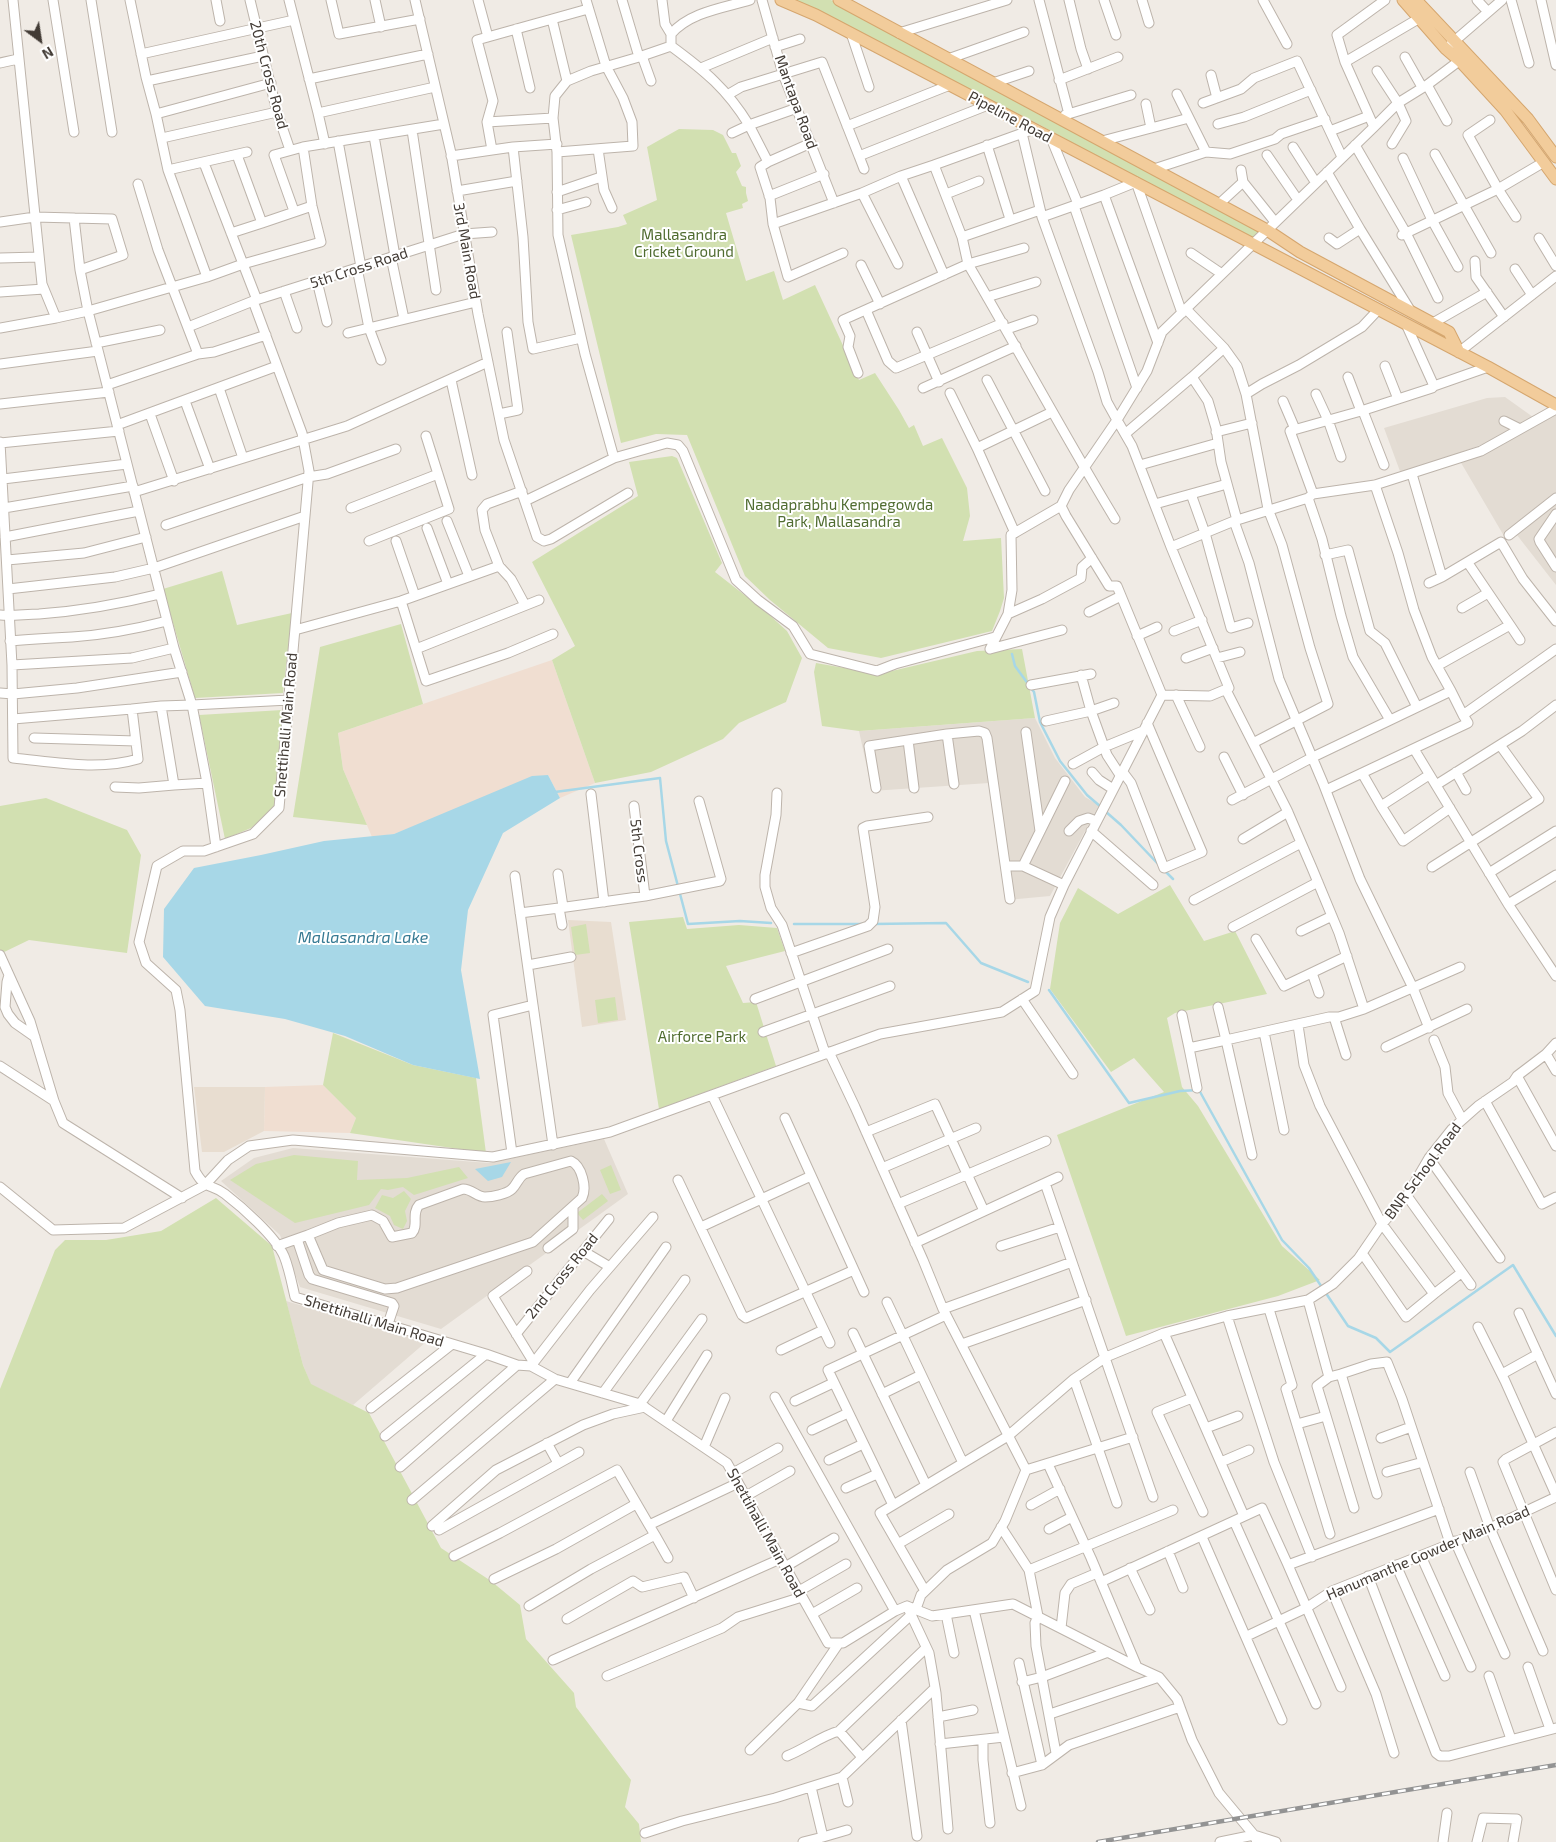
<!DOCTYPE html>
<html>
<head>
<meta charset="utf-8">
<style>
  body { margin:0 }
  #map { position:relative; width:1556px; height:1842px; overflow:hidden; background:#f0ebe5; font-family:"Exo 2",sans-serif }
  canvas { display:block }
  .north { position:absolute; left:15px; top:15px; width:50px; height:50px; -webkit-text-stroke:4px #fff; paint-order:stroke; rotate:149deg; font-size:14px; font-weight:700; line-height:20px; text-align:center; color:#423b35 }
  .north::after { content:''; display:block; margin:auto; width:18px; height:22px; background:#423b35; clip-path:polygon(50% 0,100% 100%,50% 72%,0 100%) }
</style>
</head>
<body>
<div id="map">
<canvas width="1556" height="1842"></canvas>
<div class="north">N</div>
</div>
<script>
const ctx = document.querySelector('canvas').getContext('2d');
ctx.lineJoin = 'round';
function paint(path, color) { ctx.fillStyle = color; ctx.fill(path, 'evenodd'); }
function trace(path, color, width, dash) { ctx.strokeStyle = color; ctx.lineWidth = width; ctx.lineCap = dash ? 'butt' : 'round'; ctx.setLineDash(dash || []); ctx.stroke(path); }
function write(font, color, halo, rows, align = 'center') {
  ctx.font = font + ' "Exo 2",sans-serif'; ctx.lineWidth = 4; ctx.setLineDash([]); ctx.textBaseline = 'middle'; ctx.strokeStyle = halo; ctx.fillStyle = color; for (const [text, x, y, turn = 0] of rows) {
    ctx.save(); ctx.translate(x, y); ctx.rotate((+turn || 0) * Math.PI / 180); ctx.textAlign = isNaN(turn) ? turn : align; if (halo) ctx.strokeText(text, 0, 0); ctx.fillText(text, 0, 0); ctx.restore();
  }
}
const residential = new Path2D(`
  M1505,397l28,20 -30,20 -102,37 -17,-46 103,-30z
  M1556,414v171l-43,-55 -9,6 -44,-75z
  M1035,718l20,40 30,39 14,8 -49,91 -43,4 -18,-117 -117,8 -13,-60z
  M604,1139l24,55 -187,135 -141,-42 -20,-52 -59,-54 33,-23 39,-10 196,15z
  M286,1301l140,41 -73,63 -42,-20 -8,-20z`);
const commercial = new Path2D(`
  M552,660l43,123 -35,15 -12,-23 -154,59 -22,3 -29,-68 -5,-36z
  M323,1085l33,33 -6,15 -86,-2 1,-44z`);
const education = new Path2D(`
  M568,920l43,2 15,98 -44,7z
  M194,1087h71l-1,44 -40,21h-22z`);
const green = new Path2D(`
  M791,0h40l432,229 -11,12 -212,-116z
  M679,129l34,1 10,5 9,18h4l5,13 -5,6 6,14 4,1v6l2,8 -6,3 1,4 -17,5 20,68 28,-10 9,29 32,-15 44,95 16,-7 24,37 10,18 5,-3 9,21 19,-8 25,50 3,28 -7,25 38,-3 3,60 -4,13 -8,20 -111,27 -53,-10 -58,-48 -25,-24 -58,-141 -31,-1 -35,9 -50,-208 47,-8 9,-3 -4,-9 34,-15 -10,-53z
  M672,456l5,2 45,105 -7,9 50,39 22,20 15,27 -16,44 -47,21 -16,16 -72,33 -56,11 -43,-123 23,-14 -43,-84 106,-66 -9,-34z
  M222,571l15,54 55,-12 -9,80 -88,5 -32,-109z
  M401,624l22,80 -85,29 5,36 24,56 -74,-8 27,-170z
  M1022,649l13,69 -176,13 -37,-5 -8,-54 2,-9 63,11 98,-23z
  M282,710l-6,97 -25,21 -26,11 -26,-124z
  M46,798l81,32 14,25 -14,98 -98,-13 -29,14v-148z
  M1170,885l34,56 31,-10 32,63 -92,19 -8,5 15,69 16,19 84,140 38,34 -42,16 -152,40 -69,-201 107,-43 -30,-34 -23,14 -61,-83 10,-66 18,-35 40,26z
  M683,917l4,12 52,-4 38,3 8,23 -59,15 17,37 13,-1 20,64 -117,43 -30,-187z
  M586,924l4,29 -15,2 -4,-28z
  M615,997l3,23 -20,3 -3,-23z
  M333,1033l80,32 63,13 10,75 -136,-20 6,-15 -33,-33z
  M294,1155l64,6 -1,19 50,-2 52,-11 9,11 -54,17 -11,-8 -15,3 -7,-1 -12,16 -74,18 -65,-43 26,-16z
  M611,1165l10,25 -11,4 -10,-24z
  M404,1191l7,8 -6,12 2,10 -4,8 -9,-4 -4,-9 -15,-8 7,-13 11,3z
  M602,1194l6,7 -25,19 -6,-7z
  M216,1198l56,48 31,119 8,19 58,29 72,135 50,33 29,24 6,34 48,54 2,14 55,73 -6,27 14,17 2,18h-641v-453l55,-139 10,-10h41l55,-9z`);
const water = new Path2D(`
  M548,775l12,23 -57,35 -35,77 -7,60 19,109 -67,-14 -68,-29 -60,-17 -80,-13 -42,-49 1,-48 30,-41 67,-13 63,-14 70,-7 138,-58z
  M511,1162l-9,15 -14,4 -13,-12z`);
const stream = new Path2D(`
  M1012,654l3,12 19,26 6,30 20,39 27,34 14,12
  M555,792l105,-14 6,63 22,83 52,-3 31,2
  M1105,811l16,14 38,40
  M1165,871l8,8
  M794,924h69
  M873,924l73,-1 35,40 47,19
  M1049,990l80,113 51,-12 19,-1 83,150 27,28 39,58 28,12 14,14 123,-87 43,71`);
const minor = new Path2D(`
  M13,0l29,284 14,34 32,-7 86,337 18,57 97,-5
  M53,0l21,132
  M91,0l21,132
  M130,0l16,77 10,37 115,-31
  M216,0l4,21
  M250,0l27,112 13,38
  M289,0l29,113 117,-26
  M331,0l8,34 81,-15
  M375,0l6,27
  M415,0l36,153 27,161 26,126 33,97 7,4 7,-2 77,-46
  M478,0l10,37
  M622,0l17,57 32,-11v-12c19,-22 52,-26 79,-34
  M662,0l3,24 6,10
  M762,0l21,74 51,129
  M1039,0l30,114
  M1069,0l12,49 7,20
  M1104,0l12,35
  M1142,0l7,23
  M1263,0l24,44
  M1477,0l11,12
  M1511,0l18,63
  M1541,0l15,65
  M552,19l15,62
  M516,29l14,59
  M851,33l18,54
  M899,33l108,-33
  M1451,44l51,-44
  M671,46c34,25 56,43 78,79l48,-17
  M775,47l25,-8
  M141,54l153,-34
  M642,56l9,25
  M1405,57l17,30
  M948,59l76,-27
  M1345,62l73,-43
  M0,63l18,-4
  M701,68l72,-30
  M1377,71l21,32 8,18 -14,23
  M1211,75l6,23
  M309,79l119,-25
  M1059,80l59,-23
  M147,81l116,-25
  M993,83l36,-12
  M1427,85l20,36
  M729,94l12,-7 81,-25 37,94 129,-51
  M1177,94l29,58
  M1203,103l38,-14 13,-11 43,-17 45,96
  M1146,104l5,24
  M318,113l7,31
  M156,114l12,56
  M1065,115l66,-20
  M1490,120l-22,15 30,54 18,28
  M487,122l66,-4
  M1218,124l26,-7 67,-27
  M847,126l103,-41
  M1374,127l-29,-65 -8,-27 48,-35
  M412,130l24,160
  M1330,131l39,-15
  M732,133l17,-8 19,37 43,-19
  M1022,133l20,84
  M374,136l21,120
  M162,138l115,-26
  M1051,138l27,66
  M338,141l23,126
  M1102,141l87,-23
  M987,145l23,74
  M1355,145l51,88 32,65
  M513,147l44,-3
  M1293,147l23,36
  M598,149l6,41 8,18
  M247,152l-79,18 39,107 36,-13 78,-22 -9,-36 -9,-59
  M557,152l76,-6 -1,-24 -9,-24 -17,-32 -20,-66
  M1435,154l56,99
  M1267,155l31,45
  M451,156l41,-6
  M859,156l5,13
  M1403,158l29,62 26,47
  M768,162l-8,5 10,31 3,26 89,-31
  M204,163l53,137
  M934,165l100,-36
  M1154,169l52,-17 24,2 45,-15 6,-5 44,-15
  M1241,170l2,12
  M1327,172l33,57
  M901,176l43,99
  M457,191l60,-10
  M557,192l44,-15
  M946,194l33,-13
  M1104,195l54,148
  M769,196l55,-22
  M1219,204l24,-22 32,40
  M1074,206l63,182
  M557,210l29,-8
  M294,211l-20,-56 29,-8 141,-23
  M74,218l6,52
  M0,222l35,-5 77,2 11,36 -43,15 8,41 119,-34
  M262,223l50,-17
  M773,224l15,53 55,-24
  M231,233l31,-10 -25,-68
  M1402,235l96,-46 46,-27
  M962,237l78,-27
  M1329,238l8,6 23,-15 50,81
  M1539,238l17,28
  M1191,253l31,21
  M391,257l13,62
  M0,258l39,-1
  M1475,261l1,16 28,40
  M898,264l-36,-71 39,-17 33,-11 28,72 6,27 56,-16
  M861,265l19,39
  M357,268l12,60 12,32
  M1515,269l17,26
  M317,281l10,41
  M284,291l13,37
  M0,292l44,-3
  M987,297l49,-15
  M253,301l49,132 7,38 -30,337 -26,26 -49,17h-21l-26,15 -18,76 7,21 30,27 4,20 15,161c11,20 16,12 30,23 17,13 50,42 59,62 5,12 8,28 11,41l191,57 31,11 14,1 24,13 85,25 87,59 101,180h15l52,-32 12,-5 25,10 81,-12 124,63 22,10 18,22 15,41 27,53 35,42 3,7
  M1186,309l38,39 13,18 9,28 16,-10 37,-19 63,-38 16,-17
  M866,310l22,51 8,7 107,-45
  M1433,323l54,-31
  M1406,324l28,62 54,-19
  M188,327l65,-26 211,-67 28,-2
  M0,328l56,-10
  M1007,329l26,-9
  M917,332l22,50
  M348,333l128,-31
  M581,338l-48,11 -5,-27 -5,-85 -10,-90 -21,3 -5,-28 6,-21 -16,-61 111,-31
  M96,343l64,-13
  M1459,352l97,-76
  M198,354l16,-2 52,-17
  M0,364l98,-13
  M1385,366l13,33
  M858,373l-10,-26 2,-11 -7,-16 125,-56c50,85 96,171 147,255
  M1192,377l32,-29
  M1348,377l13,34 71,-23 2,-2
  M451,380l21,95
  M987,380l58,111
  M107,385l91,-31 -40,-104 -20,-66
  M219,388l24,70
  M923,388l93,-42
  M950,393l27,55
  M1246,394l22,115 14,36 28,103 18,56 -75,39
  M1316,394l12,26 13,37
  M185,401l25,68
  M1283,401l12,28
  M0,404l109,-12
  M1363,411l21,54
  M150,414l24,67
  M499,414l19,-4 -11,-78
  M1504,421l16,8
  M117,425l160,-59
  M1216,432l36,-9
  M1125,434l67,-57 16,24 8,27 5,34 16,58
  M0,442l12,223 1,93c41,4 85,13 125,1l-6,-50 29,-3 13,79 -35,3 -24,-1
  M0,443l119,-12
  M614,458l-29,-104 -27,-119 -1,-83 -4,-34 2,-22 12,-15 24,-10 48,-14
  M1140,465l78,-22
  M1412,474l30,103 59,-35 22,37 33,42
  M3,479l124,-15
  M522,491l-35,13 -5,6 3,20 14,36 12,13 14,26
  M134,492l213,-66 141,-64
  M1191,494l14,39 26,95 17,-5
  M1313,494l-23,-63 71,-20
  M1308,498l14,41 19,77 12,41 37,63
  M525,501l89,-43 53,-15 11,2 5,6 53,129 22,20 35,26 17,28 67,17 18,-7 100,-27
  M1155,504l72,-20
  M4,508l129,-22
  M351,508l87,-34
  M1556,514l-17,25 1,3 16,25
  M447,521l22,55
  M1234,521l15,42 30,116 44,104 37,96 53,109 16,40
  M166,525l142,-48 19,-3 69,-25
  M427,528l21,56
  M1015,533l-38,-85 75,-36
  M1509,535l47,-37
  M5,537l134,-26
  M369,541l80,-32 -23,-73
  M396,541l19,55
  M1171,547l63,-26 74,-23 5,-4 62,-9 106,-34 75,-42
  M1325,555l23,-5 22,81 15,12 32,64
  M7,560l77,-7 62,-16
  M1429,583l13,-6
  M8,589l107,-12 39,-9 151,-52
  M401,601l25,80 82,-28 45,-19
  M1462,608l26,-15
  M1089,612l32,-16
  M1008,614l4,-24 -1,-55 50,-29
  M0,615c13,1 26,-1 39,-1 41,-3 81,-10 121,-20
  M1510,625l10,15
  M295,630l106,-29 98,-35
  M1174,631l28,-11
  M1137,636l20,-9
  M10,641c21,-2 41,-3 62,-4 32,-2 64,-8 95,-16
  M416,649l123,-49
  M990,649l18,-35 34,-15 39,-21 1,-11 10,-9
  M990,649l72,-19
  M1186,658l27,-10
  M1217,658l23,-6
  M12,665l120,-7 42,-10
  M1437,666l73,-41 -42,-62
  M1081,675l10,36 16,44 13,20
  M1031,685l60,-11
  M1226,690l61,120 25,58 27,65 25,76
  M1451,691l12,24 93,-66
  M0,693l13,1 64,-6 105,-16
  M1162,695l-45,-109h-8l-43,-70 -5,-10 8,-16 48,-70 -10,-18 -9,-30 -56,-155 62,-22 32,-13 46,131
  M1176,695l24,52
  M161,706l31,-1 15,78 9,64
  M13,719l119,-10
  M1046,721l45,-10 23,-8
  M1026,732l14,99
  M947,734l7,50
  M34,738l102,3
  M908,740l6,48
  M1414,749l94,155 48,72
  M1224,757l19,38
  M1073,764l31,-17 39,-16
  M1122,771l9,12 33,85 38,-16 -55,-129
  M1092,772l7,8 14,9
  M1456,772l10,18
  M1362,773l19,33
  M1429,775l-48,31 22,35 47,-33
  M174,785l33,-2
  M1436,785l86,-54 34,-26
  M876,788l-7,-42 78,-12 32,-3 6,2 2,5 23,161
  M1326,790l142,-67 -5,-8
  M777,793l-1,22 -11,60v12l6,21 11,17 43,128
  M591,794l13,108
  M1232,800l81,-43 138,-66 -19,-34 -18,-47 -16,-57 -23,-68
  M634,806l11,90
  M1069,831l10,-10 9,-3 8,3
  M1091,831l62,54
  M1243,839l45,-27
  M1006,866h17l41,19
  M1023,866l42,-85
  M1432,867l107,-68 -39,-54
  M1489,873l67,-42
  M558,874l5,33
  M515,876l18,129
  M1194,900l107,-57
  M1508,904l48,-29
  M520,913l39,-5
  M562,925l-3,-17 86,-12 75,-15 1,-2 -22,-78
  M1233,927l85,-45
  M1301,931l31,-15
  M1256,939l28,47 63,-30
  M791,953l77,-27 5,-5 2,-14 -12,-79 4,-2 61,-9
  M0,955l30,66 24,80 9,22 119,75
  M528,965l43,-8
  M1312,973l7,20
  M9,975l-2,7 -2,25 3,7 7,9 20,14
  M755,999l133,-50
  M1022,999l51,75
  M1182,1015l7,33 37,-8 -8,-33
  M1334,1017l12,38
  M1298,1025l6,40 16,41 62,118 52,70 27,-21
  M763,1032l127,-46
  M1264,1032l20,98
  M1434,1040l11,27 3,26 14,26
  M1386,1047l81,-38
  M1189,1048l8,40
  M829,1052l26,55 68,153 20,49 83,161
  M1546,1054l10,17
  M0,1066l54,35
  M1517,1076l39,70
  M712,1095l118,248
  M1485,1101l57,103 14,-7
  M785,1118l79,174
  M866,1132l69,-28 49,107
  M512,1153l-19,-138 40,-10 20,140
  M1252,1155l-26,-115 103,-23h10l25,-8 96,-42
  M1429,1158l71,100
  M882,1168l94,-40
  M678,1180l64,135 4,3 108,-48
  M1045,1183l13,-6
  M0,1187l53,43 71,-2 81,-43 23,-25 21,-14 44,-6 200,17 117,-25 270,-98 122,-22 33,-21 15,-74 14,-32 98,-190 48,1 19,-8 -58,-141 -39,-101 -15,-26 30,-49 15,-39 212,-205 24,-24 29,-18 36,-27
  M1407,1196l64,89
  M898,1204l148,-63
  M701,1227l110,-51
  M297,1239l12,36 3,4 80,24 2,3 -6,18
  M915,1243l130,-60 27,79
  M277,1246l31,-11 15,35 62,19 12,-1 136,-46 49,-44c5,-10 0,-32 -11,-37l-47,13c-6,4 -7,10 -12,15 -5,5 -20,8 -27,8 -8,0 -13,-8 -22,-8l-44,16c-8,9 0,20 -7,28l-20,4 -9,-16 -11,-6 -34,8 -30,12
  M1001,1246l59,-19
  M548,1248l25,-19v-22
  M583,1251l27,16
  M1362,1253l44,64 28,-23
  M527,1271l-34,25 41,67
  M1308,1300l21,77 12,-3 36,120
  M887,1302l76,161
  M943,1309l129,-47 81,235
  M1269,1309l23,76 -6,4 44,145
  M1519,1313l37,81
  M1227,1316l47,146 38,95
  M1478,1327l27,54 51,114
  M853,1333l73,152
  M1164,1333l80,183
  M516,1334l93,-115
  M962,1344l124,-44
  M781,1350l42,-20
  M531,1366l59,-76 63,-73
  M1341,1374l30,-10 16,-2 15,37 48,144
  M1502,1374l36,-20
  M1329,1377l-12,9 37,122
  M1074,1379l43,124
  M570,1383l96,-136
  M603,1393l82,-113
  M882,1394l39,-19
  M775,1397l120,214
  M1192,1398l-35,14 46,100
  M795,1401l38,-18
  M640,1404l62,-85
  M371,1408l80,-63
  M666,1421l41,-66
  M1297,1424l29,-8
  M1206,1428l32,-12
  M812,1430l36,-17
  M1556,1432l-50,27 -3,3 53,128
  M385,1436l101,-82
  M1381,1438l30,-11
  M547,1443l11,20
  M704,1447l21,-49
  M829,1460l34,-16
  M1221,1462l28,-12
  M1048,1464l43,94 46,109
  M400,1467l117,-102
  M1026,1470l107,-33
  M1387,1472l36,-10
  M1470,1472l20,56 53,123
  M733,1473l45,-25
  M846,1488l31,-14
  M746,1496l44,-25
  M412,1500l143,-121
  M893,1505l-65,-135 118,-55
  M1031,1505l29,-16
  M1234,1521l82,183
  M432,1526l64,-56 87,-45 30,-11 32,-7
  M1001,1527l28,43 144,-60
  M1049,1529l23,-12
  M439,1530l140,-78
  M655,1535l13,23
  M1202,1537l80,183
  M1455,1541l50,113
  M898,1544l51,-30
  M1168,1551l15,37
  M454,1556l46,-23 117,-63 32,55
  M1421,1556l50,111
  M1396,1565l49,111
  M785,1567l49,-29
  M1130,1568l20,42
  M1029,1570l9,46 -3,7 1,23 20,107
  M1368,1576l68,177 4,3h9l107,-28
  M494,1579l62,-30 80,-45
  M1101,1582l161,-74 26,57
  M799,1591l47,-27
  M925,1591l-45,-78 128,-77 66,-57 32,-22 58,-24 63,-17 81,-16 25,-16 25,-25 24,-35 26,-30 21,-36 23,-29 26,-23 35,-24 4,-6 29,-22 10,-11
  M1332,1591l44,103 18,59
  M529,1606l62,-37 64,-34 -6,-10 89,-42
  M907,1606l22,47 7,40 12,136
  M916,1609l5,-14 26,-25 45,-27 13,-22 21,-51
  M974,1610l47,196
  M812,1614l45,-26
  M946,1614l8,39
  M567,1619l66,-38 9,6 42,-10 10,21
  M1061,1628l4,-35 6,-9 26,-11
  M1247,1636l59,-28 26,-17 158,-63 66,-31
  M553,1660l227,-101
  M1019,1663l23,102
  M1528,1667l22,62
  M607,1676l115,-48 16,-11 64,-20
  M1489,1676l22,63
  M1022,1682l20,-5 66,-25
  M1341,1687l-53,-122 151,-56
  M798,1703l14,3 99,-91
  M1050,1714l109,-37
  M938,1717l35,-7
  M901,1720l16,116
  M839,1731l87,-83
  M983,1740v20l7,63
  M940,1744l64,-7
  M750,1750l48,-47 41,-60
  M787,1756c18,-7 34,-20 52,-25l23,26
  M1012,1773l30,-8 27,-20 111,-38
  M842,1777l6,25
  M645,1833l37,-12 93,-23 67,-21 93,-89
  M823,1837l24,-7
  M803,1842l20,-5 -12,-50
  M1220,1842l34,-7 22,7
  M1443,1842l4,-29
  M1477,1842l6,-24 34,1 -4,23`);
const major = new Path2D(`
  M781,0l35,15 672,352 68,38
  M839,0l428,230 33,22 149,80 10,20
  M1403,0l42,48 15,13 45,49 51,69
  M1416,0l112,119 28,38`);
const rail = new Path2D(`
  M1098,1842l458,-77`);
const streetNames = [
  ["20th Cross Road",269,75,75],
  ["Mantapa Road",796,102,70],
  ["Pipeline Road",1010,117,28],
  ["3rd Main Road",467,251,80],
  ["5th Cross Road",359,268,-18],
  ["Shettihalli Main Road",286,725,-85],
  ["5th Cross",639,851,83],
  ["BNR School Road",1423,1171,-53],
  ["2nd Cross Road",562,1276,-51],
  ["Shettihalli Main Road",374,1321,17],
  ["Shettihalli Main Road",766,1533,61],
  ["Hanumanthe Gowder Main Road",1428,1553,-23]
];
const parkNames = [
  ["Mallasandra",684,235],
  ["Cricket Ground",684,252],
  ["Naadaprabhu Kempegowda",839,505],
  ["Park, Mallasandra",839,522],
  ["Airforce Park",702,1037]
];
const waterNames = [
  ["Mallasandra Lake",363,938]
];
paint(residential, '#e3dcd3');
paint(commercial, '#f0ded1');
paint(education, '#e8ddd0');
paint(green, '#d2e0b1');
paint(water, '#a7d7e7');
trace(stream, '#a7d7e7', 2.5);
trace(minor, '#bdb4ab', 11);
trace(major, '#d5a66e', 13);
trace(minor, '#fff', 9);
trace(major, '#f2cc9b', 11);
trace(rail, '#939393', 4.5);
trace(rail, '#fff', 2.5, [8]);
write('15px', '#423b35', '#fff', streetNames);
write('15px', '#506c30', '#fff', parkNames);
write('italic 16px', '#377a93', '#fff', waterNames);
</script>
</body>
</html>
